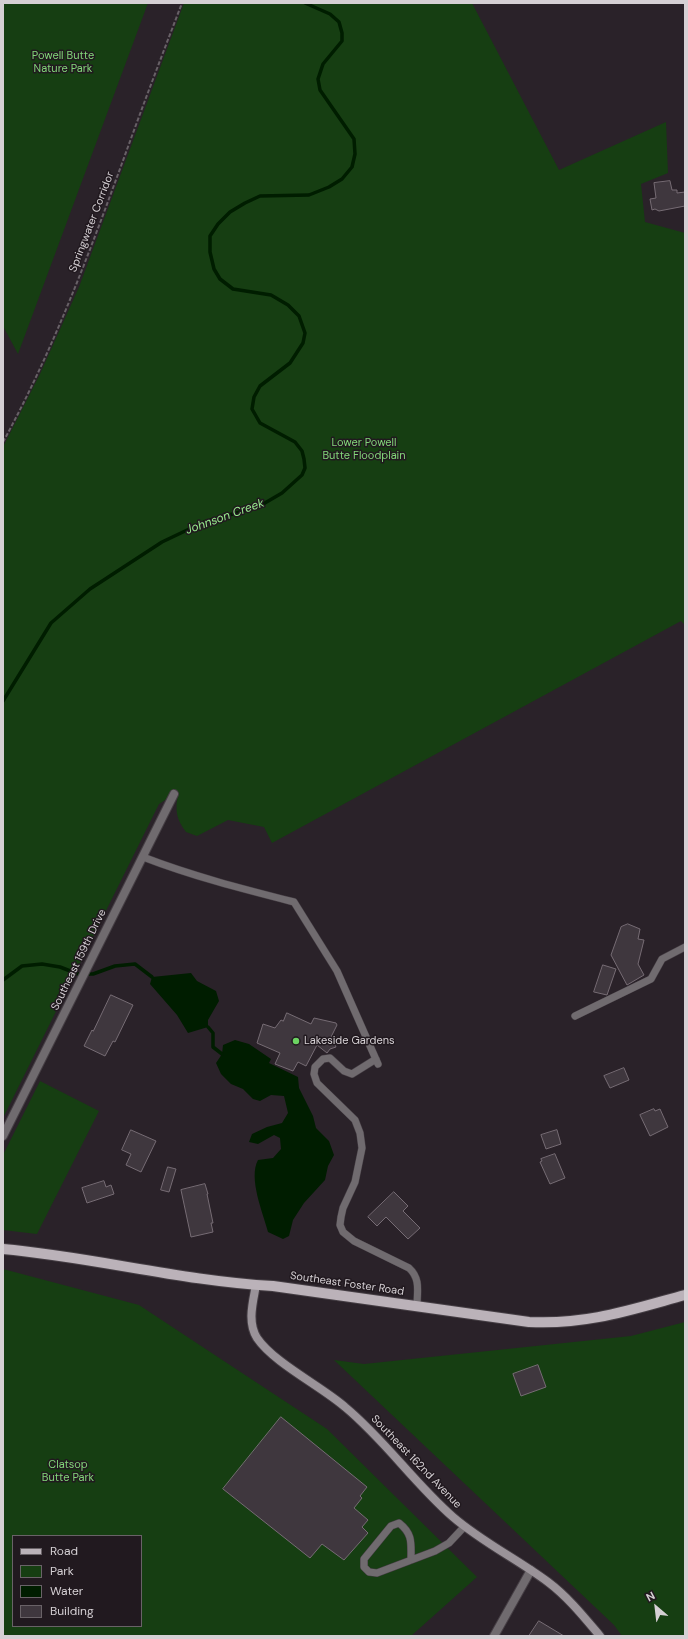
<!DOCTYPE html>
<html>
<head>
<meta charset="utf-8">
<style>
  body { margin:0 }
  #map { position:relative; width:688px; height:1639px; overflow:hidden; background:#2a2229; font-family:"DM Sans",sans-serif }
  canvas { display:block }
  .frame { position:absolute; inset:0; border:4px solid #d5d0d4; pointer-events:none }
  .legend { position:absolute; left:12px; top:1535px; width:130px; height:92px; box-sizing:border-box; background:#21191f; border:1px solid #696267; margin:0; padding:5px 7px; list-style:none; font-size:12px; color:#d5d0d4 }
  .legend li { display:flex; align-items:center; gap:8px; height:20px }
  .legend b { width:20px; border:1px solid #696267 }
  .north { position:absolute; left:636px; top:1587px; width:40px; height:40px; -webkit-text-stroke:3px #21191f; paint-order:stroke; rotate:332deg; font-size:11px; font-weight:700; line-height:16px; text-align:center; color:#d5d0d4 }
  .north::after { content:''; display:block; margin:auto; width:14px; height:18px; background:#d5d0d4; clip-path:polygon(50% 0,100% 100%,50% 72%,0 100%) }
</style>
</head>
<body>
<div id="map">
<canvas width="688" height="1639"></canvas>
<div class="frame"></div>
<ul class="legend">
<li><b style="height:5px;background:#bbb2b9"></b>Road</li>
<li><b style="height:11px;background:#163e12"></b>Park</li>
<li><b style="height:11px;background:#001d00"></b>Water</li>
<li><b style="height:11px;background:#3f373e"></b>Building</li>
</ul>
<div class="north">N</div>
</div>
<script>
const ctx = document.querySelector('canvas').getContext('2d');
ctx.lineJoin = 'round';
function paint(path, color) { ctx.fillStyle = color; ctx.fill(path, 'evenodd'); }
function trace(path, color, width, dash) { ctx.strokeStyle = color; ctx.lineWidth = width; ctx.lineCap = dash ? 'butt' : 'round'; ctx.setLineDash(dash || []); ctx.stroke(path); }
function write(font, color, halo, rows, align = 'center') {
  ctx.font = font + ' "DM Sans",sans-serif'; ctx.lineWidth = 3; ctx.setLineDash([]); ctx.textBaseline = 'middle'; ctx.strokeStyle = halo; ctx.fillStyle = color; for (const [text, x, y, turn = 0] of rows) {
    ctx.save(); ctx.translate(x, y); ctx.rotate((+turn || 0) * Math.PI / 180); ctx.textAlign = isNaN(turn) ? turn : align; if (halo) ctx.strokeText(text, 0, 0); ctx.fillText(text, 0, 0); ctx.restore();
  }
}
const green = new Path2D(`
  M3,3h145l-130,351 -15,-28z
  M184,3h288l87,167 107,-48 2,51 -27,11 4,38 40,11v392l-4,-4 -409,222 -8,-16 -36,-7 -31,16 -11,-4c-10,-13 -11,-22 -8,-38l-2,-1 -17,11 -156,314v-671l37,-73 39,-87z
  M40,1081l59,30 -62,123 -34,-4v-75z
  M3,1269l136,36 188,124 150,148 -66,59h-408zM13,1536h128v90h-128z
  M685,1322v314h-63l-8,-11 -280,-265 30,4 267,-28z`);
const water = new Path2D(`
  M191,973l6,8 19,10 3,10 -11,19v7l-20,6 -11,-18 -27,-31 2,-7z
  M235,1040l14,4 22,15 -2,4 29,14 1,11 14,28 3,12 13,13 5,14 -6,11 -3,14 -21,23 -11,17 -4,16 -6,3 -15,-7c-5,-19 -20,-54 -10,-72l15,-2 8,-9 -1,-11 -6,-3 -16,9 -9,-2 3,-8 15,-7 15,-4 6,-10 -4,-17 -13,-1 -11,6 -7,-2 -10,-10 -12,-5 -10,-10 -5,-11 6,-9 1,-9z`);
const stream = new Path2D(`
  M3,701l48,-78 39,-34 72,-47 42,-20 54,-15 24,-14 20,-18 3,-7 -1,-9 -2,-8 -7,-9 -35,-19 -8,-14 2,-12 6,-11 30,-23 13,-20 2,-10 -6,-17 -11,-11 -17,-10 -38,-6 -13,-10 -6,-10 -4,-17v-16l8,-12 12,-12 15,-9 15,-7 49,-1 20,-8 13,-8 10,-12 3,-13 -1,-15 -34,-49 -2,-11 5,-15 19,-23v-8l-3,-11 -9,-8 -25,-11
  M3,980l19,-14 20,-2 18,3 18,7h15l22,-8 20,-2 17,13
  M208,1027l5,6v14l9,7`);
const building = new Path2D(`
  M670,181l2,9h5v3l8,-1v14l-26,5 -4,-2 -3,1 -2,-11 6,-1 -2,-15z
  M628,924l12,5 -2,10 6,1 -6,24 6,11 -17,10 -16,-30 10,-28z
  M603,965l13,4 -9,26 -13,-3z
  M111,995l22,10 -18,37 -2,-1 -8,15 -21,-10 8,-16 1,1z
  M287,1013l24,11 3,-6 22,5 1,2 -6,12 5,3 -2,3 2,4 -6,2 -3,4 -10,-8 -11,21 -8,-4 -5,9 -18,-7 5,-11 -23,-10 6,-19 12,4 6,-8 2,1z
  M624,1068l5,12 -19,8 -6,-12z
  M654,1109l1,2 5,-2 8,18 -18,9 -10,-21z
  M131,1130l25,11 -15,31 -15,-7 5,-11 -9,-4z
  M557,1130l4,14 -15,5 -5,-14z
  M555,1154l10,24 -15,6 -10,-22 2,-1 -1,-2z
  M168,1167l8,2 -7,23 -8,-2z
  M104,1181l2,6 5,-2 3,9 -27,9 -5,-15z
  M205,1184l3,10h-1l6,29h-2l2,9 -22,5 -10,-47z
  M394,1192l14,14 -5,5 17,17 -12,11 -22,-22 -9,9 -9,-9z
  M538,1365l8,22 -25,9 -8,-22z
  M281,1417l86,70 -7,9 2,2 -8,10 14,12 -6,7 6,6 -24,27 -22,-16 -12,14 -87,-69z
  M539,1621l25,15h-35z`);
const path = new Path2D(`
  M3,442c52,-95 89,-196 126,-298 17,-47 35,-94 53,-141`);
const lane = new Path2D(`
  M143,857c49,19 100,32 151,45l43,69 41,93
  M575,1016l76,-37 11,-20 23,-12
  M376,1059l-24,15 -8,-3 -14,-13 -7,1 -8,8 -1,7 3,9 38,37 5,13 2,15 -7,34 -12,26 -2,9 -1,8 3,7 11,9 55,27c12,11 8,24 8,38
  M411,1560c0,-17 2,-26 -12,-37l-8,3 -27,33v8l5,5 8,1 58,-22 14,-8 15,-16`);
const street = new Path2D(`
  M3,1136l171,-342
  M494,1636l37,-66`);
const secondary = new Path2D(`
  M256,1285c-3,17 -9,37 1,53 17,25 64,48 88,69 40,33 69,76 108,110 29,25 64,42 95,65 20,15 36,35 52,54`);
const primary = new Path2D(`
  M3,1249c90,8 179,32 270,37l256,36c58,3 101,-12 156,-27`);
const markers = [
  [296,1041,4,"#6cd362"]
];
const parkNames = [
  ["Powell Butte",63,56],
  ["Nature Park",63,69],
  ["Lower Powell",364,443],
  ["Butte Floodplain",364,456],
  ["Clatsop",68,1465],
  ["Butte Park",68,1478]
];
const streetNames = [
  ["Springwater Corridor",92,222,-69],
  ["Southeast 159th Drive",79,960,-64],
  ["Southeast Foster Road",347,1284,8],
  ["Southeast 162nd Avenue",416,1462,46]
];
const poiNames = [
  ["Lakeside Gardens",304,1041]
];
const waterNames = [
  ["Johnson Creek",225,517,-20]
];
paint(green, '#163e12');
paint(water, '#001d00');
trace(stream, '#001d00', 3.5);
paint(building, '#3f373e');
trace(building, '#766c74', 1);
trace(lane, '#453e44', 8);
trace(street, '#453e44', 10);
trace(secondary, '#453e44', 10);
trace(primary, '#453e44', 12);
trace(path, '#686167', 2, [4, 2]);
trace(lane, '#706b6f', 7);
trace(street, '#706b6f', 8);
trace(secondary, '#9a9399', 8);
trace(primary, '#bbb2b9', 10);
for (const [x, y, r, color] of markers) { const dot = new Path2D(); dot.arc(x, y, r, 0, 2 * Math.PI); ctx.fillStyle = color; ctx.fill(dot); trace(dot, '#21191f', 1.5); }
write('11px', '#82d679', '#21191f', parkNames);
write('11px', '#d5d0d4', '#21191f', streetNames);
write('11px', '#d5d0d4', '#21191f', poiNames, 'left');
write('italic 12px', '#97ec8d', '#21191f', waterNames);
</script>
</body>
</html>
